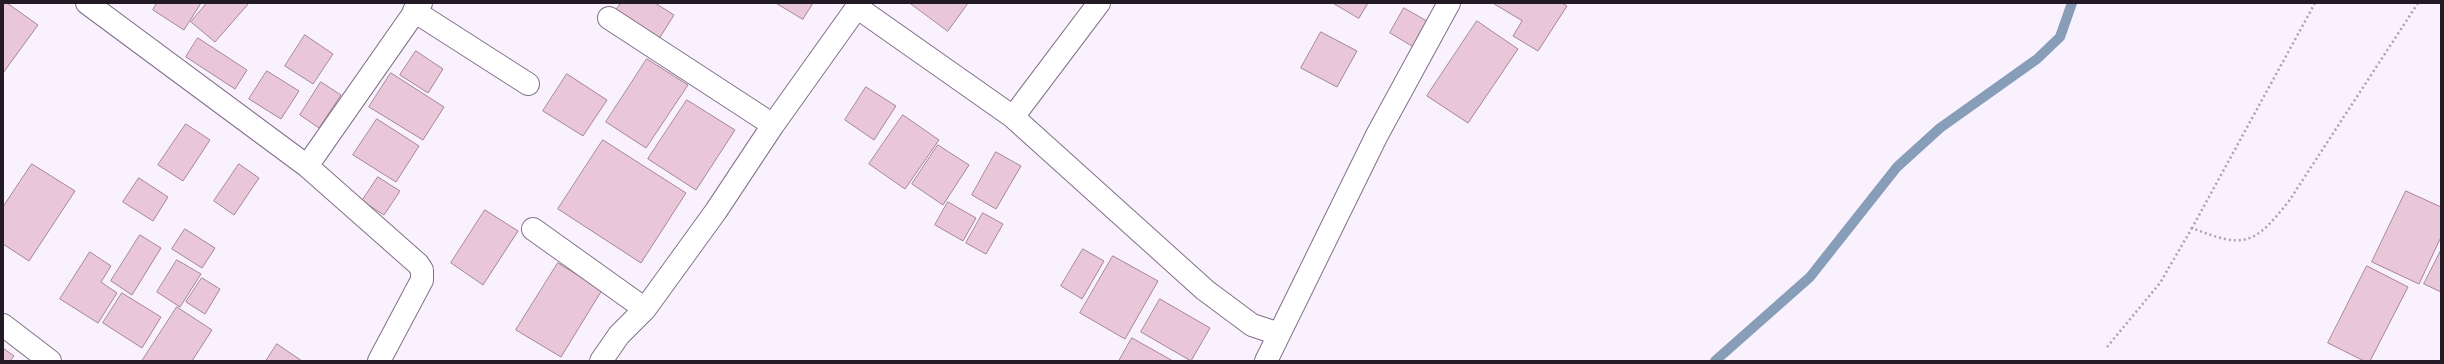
<!DOCTYPE html>
<html>
<head>
<meta charset="utf-8">
<style>
  body { margin:0 }
  #map { position:relative; width:2444px; height:364px; overflow:hidden; background:#f9f2fe; font-family:"DejaVu Sans",sans-serif }
  canvas { display:block }
  .frame { position:absolute; inset:0; border:4px solid #221b26; pointer-events:none }
</style>
</head>
<body>
<div id="map">
<canvas width="2444" height="364"></canvas>
<div class="frame"></div>
</div>
<script>
const ctx = document.querySelector('canvas').getContext('2d');
ctx.lineJoin = 'round';
function trace(path, color, width, dash) { ctx.strokeStyle = color; ctx.lineWidth = width; ctx.lineCap = dash ? 'butt' : 'round'; ctx.setLineDash(dash || []); ctx.stroke(path); }
function paint(path, color) { ctx.fillStyle = color; ctx.fill(path, 'evenodd'); }
const stream = new Path2D(`
  M1715,361l95,-84 87,-110 43,-39 97,-69 23,-22 12,-34`);
const building = new Path2D(`
  M3,3h4l31,22 -35,48z
  M157,3h44l-17,27 -31,-20z
  M207,3h42l-34,39 -24,-20z
  M621,3h34l19,12 -17,27 -43,-29z
  M776,3h37l-10,16z
  M910,3h58l-20,28z
  M1333,3h35l-9,15z
  M1493,3h69l5,3 -29,45 -25,-15 9,-15z
  M1404,8l28,16 -15,25 -27,-16z
  M1477,21l41,28 -50,74 -41,-27z
  M1321,32l36,19 -20,36 -36,-19z
  M305,35l28,19 -20,30 -28,-18z
  M198,38l49,32 -12,19 -49,-32z
  M416,51l27,18 -15,24 -28,-18z
  M647,59l41,26 -42,63 -40,-26z
  M267,71l32,20 -18,28 -32,-20z
  M391,73l53,34 -21,33 -54,-33z
  M567,74l40,26 -24,36 -40,-25z
  M321,82l20,13 -22,33 -19,-13z
  M866,87l30,19 -22,34 -29,-20z
  M687,100l48,30 -39,60 -48,-31z
  M903,115l36,25 -34,49 -36,-25z
  M377,119l42,27 -23,36 -43,-27z
  M186,124l24,16 -27,41 -25,-16z
  M603,140l83,53 -45,70 -83,-54z
  M938,145l31,20 -26,40 -31,-21z
  M996,152l25,14 -25,43 -24,-14z
  M32,164l43,27 -46,70 -26,-17v-37z
  M239,164l20,14 -25,37 -20,-14z
  M378,177l22,14 -16,24 -22,-14z
  M139,178l29,19 -15,24 -30,-19z
  M2406,191l35,16v30l-22,47 -47,-22z
  M948,202l28,16 -13,23 -28,-16z
  M485,210l33,21 -35,54 -32,-22z
  M983,213l20,11 -17,30 -20,-11z
  M185,229l30,19 -13,20 -30,-19z
  M140,235l21,13 -29,47 -21,-14z
  M1083,249l21,12 -22,38 -21,-13z
  M2441,250v42l-17,-8z
  M90,252l21,14 -10,16 16,11 -19,30 -38,-24z
  M1113,256l45,25 -33,58 -45,-26z
  M177,260l24,14 -21,33 -23,-15z
  M558,263l44,27 -41,67 -45,-27z
  M2367,266l41,21 -38,74h-6l-36,-18z
  M202,278l18,11 -15,25 -19,-12z
  M122,293l39,24 -19,31 -39,-25z
  M1160,299l50,29 -19,33 -50,-29z
  M177,307l35,23 -20,31h-50z
  M1132,338l41,23h-54z
  M277,344l25,17h-36z
  M3,348l11,8 -4,5h-7z`);
const path = new Path2D(`
  M2315,3l-123,225c53,21 62,17 97,-27l129,-198
  M2107,347l53,-64 32,-55`);
const minor = new Path2D(`
  M87,3l220,163 111,98 4,6v10l-43,81
  M858,8l155,109 192,173 47,35 27,9
  M414,11l114,73
  M609,18l164,107
  M1013,117l86,-114
  M307,166l114,-163
  M533,229l112,80
  M3,325l47,36
  M601,361l18,-26 26,-26 71,-98 57,-86 87,-122
  M1266,361l111,-226 72,-132`);
trace(stream, '#879db8', 10);
paint(building, '#e9c7d8');
trace(building, '#a58595', 1);
trace(minor, '#81708a', 24);
trace(path, '#aaa3ae', 2.5, [2, 3]);
trace(minor, '#fff', 22);
</script>
</body>
</html>
